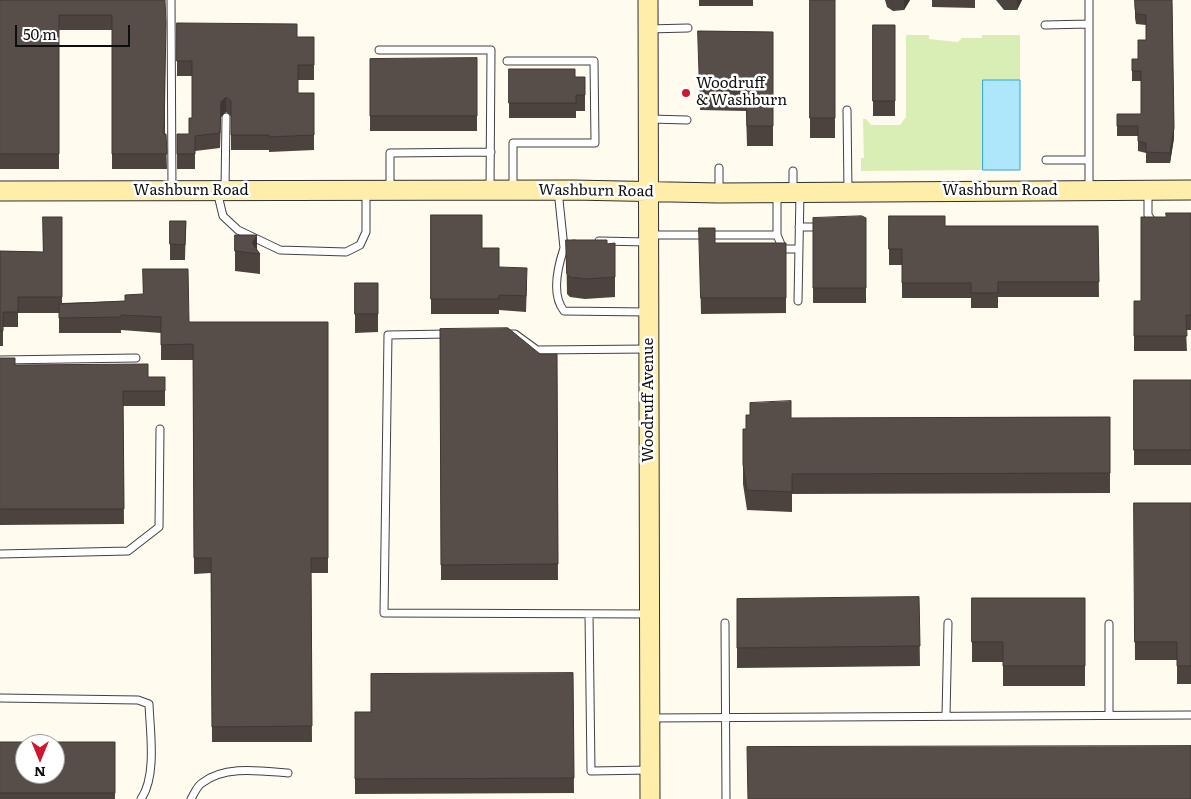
<!DOCTYPE html>
<html>
<head>
<meta charset="utf-8">
<style>
  body { margin:0 }
  #map { position:relative; width:1191px; height:799px; overflow:hidden; background:#fffbef; font-family:Literata,serif }
  canvas { display:block }
  .north { position:absolute; left:15px; top:734px; width:50px; height:50px; box-sizing:border-box; background:#fff; border:1px solid #9f9f9f; border-radius:50%; rotate:180deg; font-size:14px; font-weight:700; line-height:20px; text-align:center; color:#0e0e0e }
  .north::after { content:''; display:block; margin:auto; width:18px; height:22px; background:#cd1730; clip-path:polygon(50% 0,100% 100%,50% 72%,0 100%) }
  .scale { position:absolute; left:15px; top:25px; width:115px; height:22px; box-sizing:border-box; border:2px solid #0e0e0e; border-top:0; padding-left:6px; font-size:15px; line-height:18px; white-space:nowrap; color:#0e0e0e; -webkit-text-stroke:4px #fff; paint-order:stroke }
</style>
</head>
<body>
<div id="map">
<canvas width="1191" height="799"></canvas>
<div class="north">N</div>
<div class="scale">50 m</div>
</div>
<script>
const ctx = document.querySelector('canvas').getContext('2d');
ctx.lineJoin = 'round';
function paint(path, color) { ctx.fillStyle = color; ctx.fill(path, 'evenodd'); }
function trace(path, color, width, dash) { ctx.strokeStyle = color; ctx.lineWidth = width; ctx.lineCap = dash ? 'butt' : 'round'; ctx.setLineDash(dash || []); ctx.stroke(path); }
function write(font, color, halo, rows, align = 'center') {
  ctx.font = font + ' Literata,serif'; ctx.lineWidth = 5; ctx.setLineDash([]); ctx.textBaseline = 'middle'; ctx.strokeStyle = halo; ctx.fillStyle = color; for (const [text, x, y, turn = 0] of rows) {
    ctx.save(); ctx.translate(x, y); ctx.rotate((+turn || 0) * Math.PI / 180); ctx.textAlign = isNaN(turn) ? turn : align; if (halo) ctx.strokeText(text, 0, 0); ctx.fillText(text, 0, 0); ctx.restore();
  }
}
const green = new Path2D(`
  M906,35h23v4l29,3 4,-4h20v-3h38v45h-37v90l-122,1v-13h3l-1,-39h3l5,6h29l6,-8z`);
const water = new Path2D(`
  M983,80h37v90h-37z`);
const lane = new Path2D(`
  M171,0l1,190
  M1045,25l44,-1
  M648,29l40,-1
  M379,50h112l-1,140
  M507,61h87l1,82h-82v46
  M847,110l1,82
  M650,119l37,1
  M1046,160h43
  M719,168v24
  M793,171v21
  M225,189l1,-72
  M390,190v-37l101,-1
  M558,190l6,58
  M1089,190v-190
  M217,191l6,25 15,14 42,20 66,2 14,-7 6,-13v-41
  M1148,192v23l6,9
  M799,227h22
  M650,235h127v-42
  M777,235l6,14h16
  M599,241l49,1
  M574,244l-10,4c-6,18 -13,47 0,63l83,1
  M798,301l2,-108
  M449,334l-61,1 -4,278 265,1
  M507,334h8l22,16 111,-1
  M0,360l136,-2
  M0,554l128,-3 31,-24 1,-98
  M589,614l2,157 59,-1
  M725,623l1,176
  M1109,624v91
  M0,698l138,2 11,4c1,27 8,72 -8,95
  M946,716l2,-93
  M650,718l541,-3
  M191,799c3,-5 6,-13 11,-16 23,-18 59,-12 86,-10`);
const secondary = new Path2D(`
  M648,0l2,799
  M0,191l573,-1 146,3 472,-3`);
const wall = new Path2D(`
  M0,0h165v134h1l1,35h-55v-139h-53v139h-59z
  M699,0h54v6h-54z
  M810,0h25v138h-25z
  M885,0h25l-6,10 -11,1 -6,-4z
  M932,0h43v8l-43,-1z
  M996,0h26l-5,10h-13z
  M1135,0h37l2,138 -4,25h-24v-10l-8,-2v-15h-21v-22h24v-33h-9v-22h6l8,-19v-15l-10,-1 -1,-6z
  M177,23l120,14h17v43h-16v13h16v57l-45,2v-2h-38v-34l-5,-4 -5,5 -1,31 -25,3v18h-18v-35h12l3,-16v-42h-15z
  M873,25h22v91h-22z
  M698,31l75,1v114h-26l-1,-35 -46,-1z
  M477,58v73h-107v-72z
  M509,69l66,8h10v34h-9v7h-67z
  M1191,213v117h-5l1,21h-53v-50h7z
  M431,215l51,33 17,19 28,16 -1,29 -27,-2v4h-68z
  M889,216l56,10h153l1,71h-101v11h-27v-10h-69v-33h-13z
  M62,217v86l63,-2 64,21h139v251h-17l1,169h-100l-1,-169 -17,1 -1,-214h-32v-27l-40,-3v3h-62v-20h-41v14h-15v19h-3v-95l43,1z
  M813,218h53v85h-53z
  M170,221h16l-1,39h-15z
  M699,228l16,15h71v70l-85,1z
  M235,235l22,15 3,4v20l-25,-3z
  M566,240l41,4 8,-1v54l-30,2 -15,-2 -3,-3z
  M355,283h23v49l-23,1z
  M440,329l100,25h17l1,226h-117z
  M0,358l15,7 133,12h17v29h-42l1,118 -124,1z
  M1134,380h57v85h-57z
  M1110,417v76l-318,1v18l-45,-2 -4,-26v-55h3l45,-11z
  M1134,503h57v181h-14v-24h-42z
  M919,597l1,69 -183,2v-69z
  M972,598h113v88h-82v-24h-31z
  M573,673l1,120 -219,1v-82h16z
  M0,742h115v57h-115z`);
const shadedWall = new Path2D(`
  M904,0h6l-6,10z
  M1017,0h5l-5,10z
  M226,97v15l-5,5 -1,31 1,-46z
  M1174,128v10l-4,25v-10z
  M257,235v19l-5,-11z`);
const building = new Path2D(`
  M0,0h165l1,23 -2,111h2l1,20h-55v-139h-53v139h-59z
  M810,0h25v118h-25z
  M1135,0h37l2,128 -4,25 -24,-1v-9l-8,-2v-15h-21v-12h24v-43h-9v-12h6v-19h8v-25l-10,-1 -1,-6z
  M177,23l120,1v13h17v28h-16v28h16v42l-45,2v-2h-38v-34l-5,-4 -5,5 -1,31 -25,3v18h-18v-20h12v-16h3v-57h-15z
  M873,25h22v76h-22z
  M698,31l75,1v94h-26l-1,-35 -46,-1z
  M477,58v58h-107v-57z
  M509,69h66v8h10v18h-9v8h-67z
  M1166,213h25v102h-5l1,21h-53v-35h7v-84h25z
  M431,215h51v33h17v19l28,1 -1,28 -27,-1v4h-68z
  M862,216l4,2v70h-53v-70z
  M889,216h56v10h153l1,56h-101v11h-27v-10h-69v-34h-13z
  M43,217h19v80h-44v15h-15v19h-3v-80l43,1z
  M170,221h16l-1,24 -15,-1z
  M699,228h16v15h71v55h-85z
  M235,235h22l-5,8 8,11 -25,-3z
  M566,240h41v4l8,-1v34l-30,2 -15,-2 -3,-3z
  M143,269h45l1,53h139v236h-17l1,168 -100,1 -1,-169h-17l-1,-214 -32,1v-28l-40,-2v2l-62,1v-14l66,-3v-6l18,-1z
  M355,283h23v31h-23z
  M508,328l32,26h17l1,210 -117,1 -1,-236z
  M0,358h15v7l133,-1v13h17v14h-42l1,118h-124z
  M1134,380h57v70h-57z
  M791,401v17l319,-1v56l-318,1v18l-45,-2 -4,-26v-35h3v-14h4v-12z
  M1134,503h57v163h-14v-24h-42z
  M919,597l1,49 -183,2v-49z
  M972,598h113v68h-82v-24h-31z
  M573,673l1,105 -219,1v-67h16v-38z
  M0,742h115v51h-115zM25,744h30v30h-30z
  M1191,746v53h-443l-1,-52z`);
const markers = [
  [686,93,5,"#cd1730"]
];
const poiNames = [
  ["Woodruff",696,84],
  ["& Washburn",696,101]
];
const streetNames = [
  ["Washburn Road",191,191],
  ["Washburn Road",596,191,1],
  ["Washburn Road",1000,191],
  ["Woodruff Avenue",649,400,-90]
];
paint(green, '#d8eeb4');
paint(water, '#aee6fc');
trace(water, '#2da6db', 1);
trace(lane, '#414141', 9);
trace(secondary, '#303030', 21);
trace(lane, '#fff', 7);
trace(secondary, '#fea', 19);
paint(wall, '#4c433f');
paint(shadedWall, '#3e3733');
paint(building, '#584e49');
trace(building, '#3e3733', 1);
for (const [x, y, r, color] of markers) { const dot = new Path2D(); dot.arc(x, y, r, 0, 2 * Math.PI); ctx.fillStyle = color; ctx.fill(dot); trace(dot, '#fff', 2); }
write('15px', '#0e0e0e', '#fff', poiNames, 'left');
write('15px', '#0e0e0e', '#fff', streetNames);
</script>
</body>
</html>
